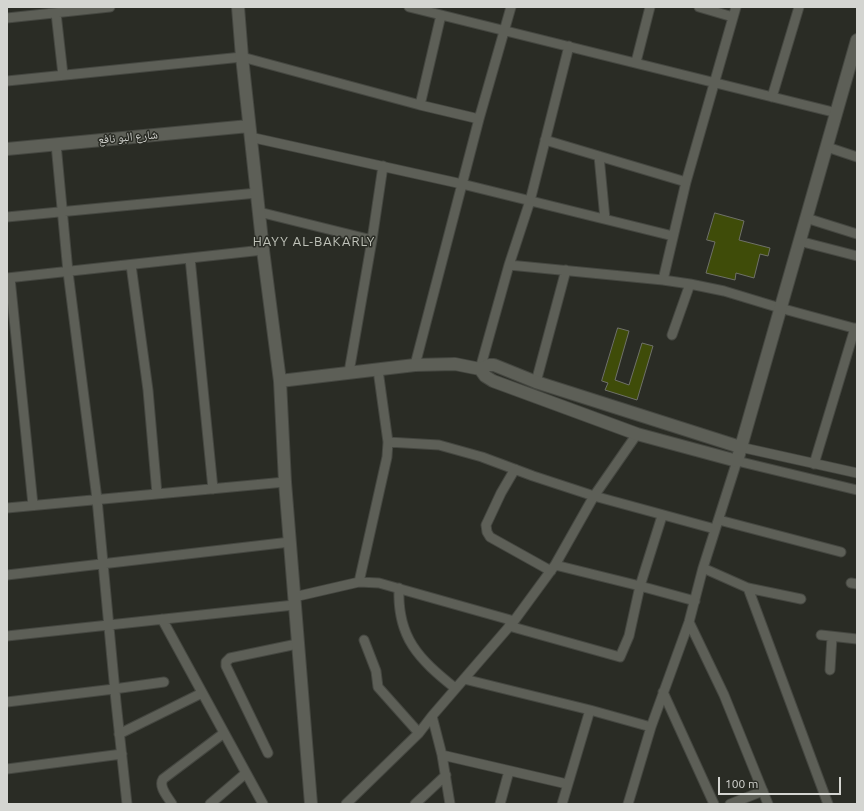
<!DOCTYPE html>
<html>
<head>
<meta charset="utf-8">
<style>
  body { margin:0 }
  #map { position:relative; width:864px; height:811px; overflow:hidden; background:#2a2c25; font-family:Ubuntu,sans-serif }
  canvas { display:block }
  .frame { position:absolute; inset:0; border:8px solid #d4d5d1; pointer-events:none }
  .scale { position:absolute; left:718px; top:777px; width:123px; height:18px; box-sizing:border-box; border:2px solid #d4d5d1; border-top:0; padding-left:5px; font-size:12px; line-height:14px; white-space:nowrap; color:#d4d5d1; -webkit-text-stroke:3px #2a2c25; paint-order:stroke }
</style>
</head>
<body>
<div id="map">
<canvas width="864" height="811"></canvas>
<div class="frame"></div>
<div class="scale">100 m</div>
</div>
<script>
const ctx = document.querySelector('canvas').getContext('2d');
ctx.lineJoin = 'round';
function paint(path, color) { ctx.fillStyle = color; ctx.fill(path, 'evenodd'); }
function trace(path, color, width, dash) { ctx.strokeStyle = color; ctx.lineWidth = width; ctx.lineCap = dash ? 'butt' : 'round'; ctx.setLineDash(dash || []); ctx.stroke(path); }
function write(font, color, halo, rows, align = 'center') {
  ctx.font = font + ' Ubuntu,"Noto Naskh Arabic",sans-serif'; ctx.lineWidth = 3; ctx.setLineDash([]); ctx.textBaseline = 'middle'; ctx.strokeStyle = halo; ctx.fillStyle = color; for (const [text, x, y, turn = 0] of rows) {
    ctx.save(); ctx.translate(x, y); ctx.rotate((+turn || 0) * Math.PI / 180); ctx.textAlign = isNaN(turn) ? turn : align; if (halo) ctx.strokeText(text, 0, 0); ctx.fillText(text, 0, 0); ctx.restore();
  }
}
const building = new Path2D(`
  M715,213l29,8 -5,19 31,8 -2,8 -8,-2 -6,24 -18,-5 -1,7 -29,-7 9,-31 -8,-2z
  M618,328l11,3 -14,49 14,5 13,-42 11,3 -16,54 -32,-10 3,-7 -6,-2z`);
const street = new Path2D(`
  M409,7l428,106
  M699,7l34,10
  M56,13l7,62
  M7,18l103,-11
  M636,62l14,-55
  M7,81l235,-24 178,48 59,14
  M772,97l27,-90
  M420,105l21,-90
  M250,137l212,47 211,52
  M545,140l141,42
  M56,144l12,128 29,227 19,203 11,102
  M827,147l30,10
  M599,156l6,63
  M259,212l113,28
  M7,217l250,-24
  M806,218l51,16
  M799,241l58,15
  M190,258l23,231
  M131,265l17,125 9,104
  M509,265l154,15 27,4 34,7 56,17 77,21
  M7,278l256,-28
  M10,278l23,227
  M663,280l23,-98 50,-175
  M672,335l18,-51
  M415,365l64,-246 32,-112
  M480,369l29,-104 21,-64 39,-155
  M349,372l23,-132 11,-74
  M536,382l30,-112
  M388,442l51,3 43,12 51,19 61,20 121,33
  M740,447l117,26
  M814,464l41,-136
  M515,469l-14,24 -15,32 1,7 3,5 61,34
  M7,508l278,-26
  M719,520l122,32
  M555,565l85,21 55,15
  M703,568l45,20 53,11
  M7,575l283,-33
  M359,582l28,-125 1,-15 -10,-72
  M851,583l6,1
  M399,588c-2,50 20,71 56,100
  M748,588l80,216
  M294,597l65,-15 20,1 135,38
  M162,619l101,185
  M689,622l35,73 44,109
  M509,626l111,31 9,-21 11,-50 22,-70
  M821,635l36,4
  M7,636l287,-31
  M364,640l12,31 2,16 41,46
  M830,670l2,-33
  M464,679l126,31 61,17
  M663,692l51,112
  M7,702l107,-13 50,-7
  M432,716l10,39 8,49
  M119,734l83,-41
  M268,753l-42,-87v-4l4,-4 67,-14
  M442,755l125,29
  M7,769l115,-15
  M172,804c-4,-7 -14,-17 -9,-25l61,-46
  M210,804l36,-31
  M346,804l73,-71 13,-17 82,-95 41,-56 39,-69 43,-62
  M415,804l31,-29
  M500,804l9,-33
  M562,804l28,-94
  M628,804l23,-77 38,-105 14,-54 34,-107 120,29
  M730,804l33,-13`);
const secondary = new Path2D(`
  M238,7l4,50 21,193 17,131 5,101 26,322
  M7,149l242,-23
  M480,369l5,7 8,5 144,53 100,27 120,-421
  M280,381l135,-16 40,-1 25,5 9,-4h5l42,17 204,65`);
const streetNames = [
  ["شارع البو نافع",128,137,-5]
];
const neighbourhoodNames = [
  ["HAYY AL-BAKARLY",314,242]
];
paint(building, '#3f4c09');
trace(building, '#6f7169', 1);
trace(street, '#454741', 11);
trace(secondary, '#454741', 14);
trace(street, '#5d5f57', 9);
trace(secondary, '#5d5f57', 12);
write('12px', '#d4d5d1', '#2a2c25', streetNames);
ctx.letterSpacing = '1px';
write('13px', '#bfc2b9', '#2a2c25', neighbourhoodNames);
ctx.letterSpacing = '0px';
</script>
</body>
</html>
